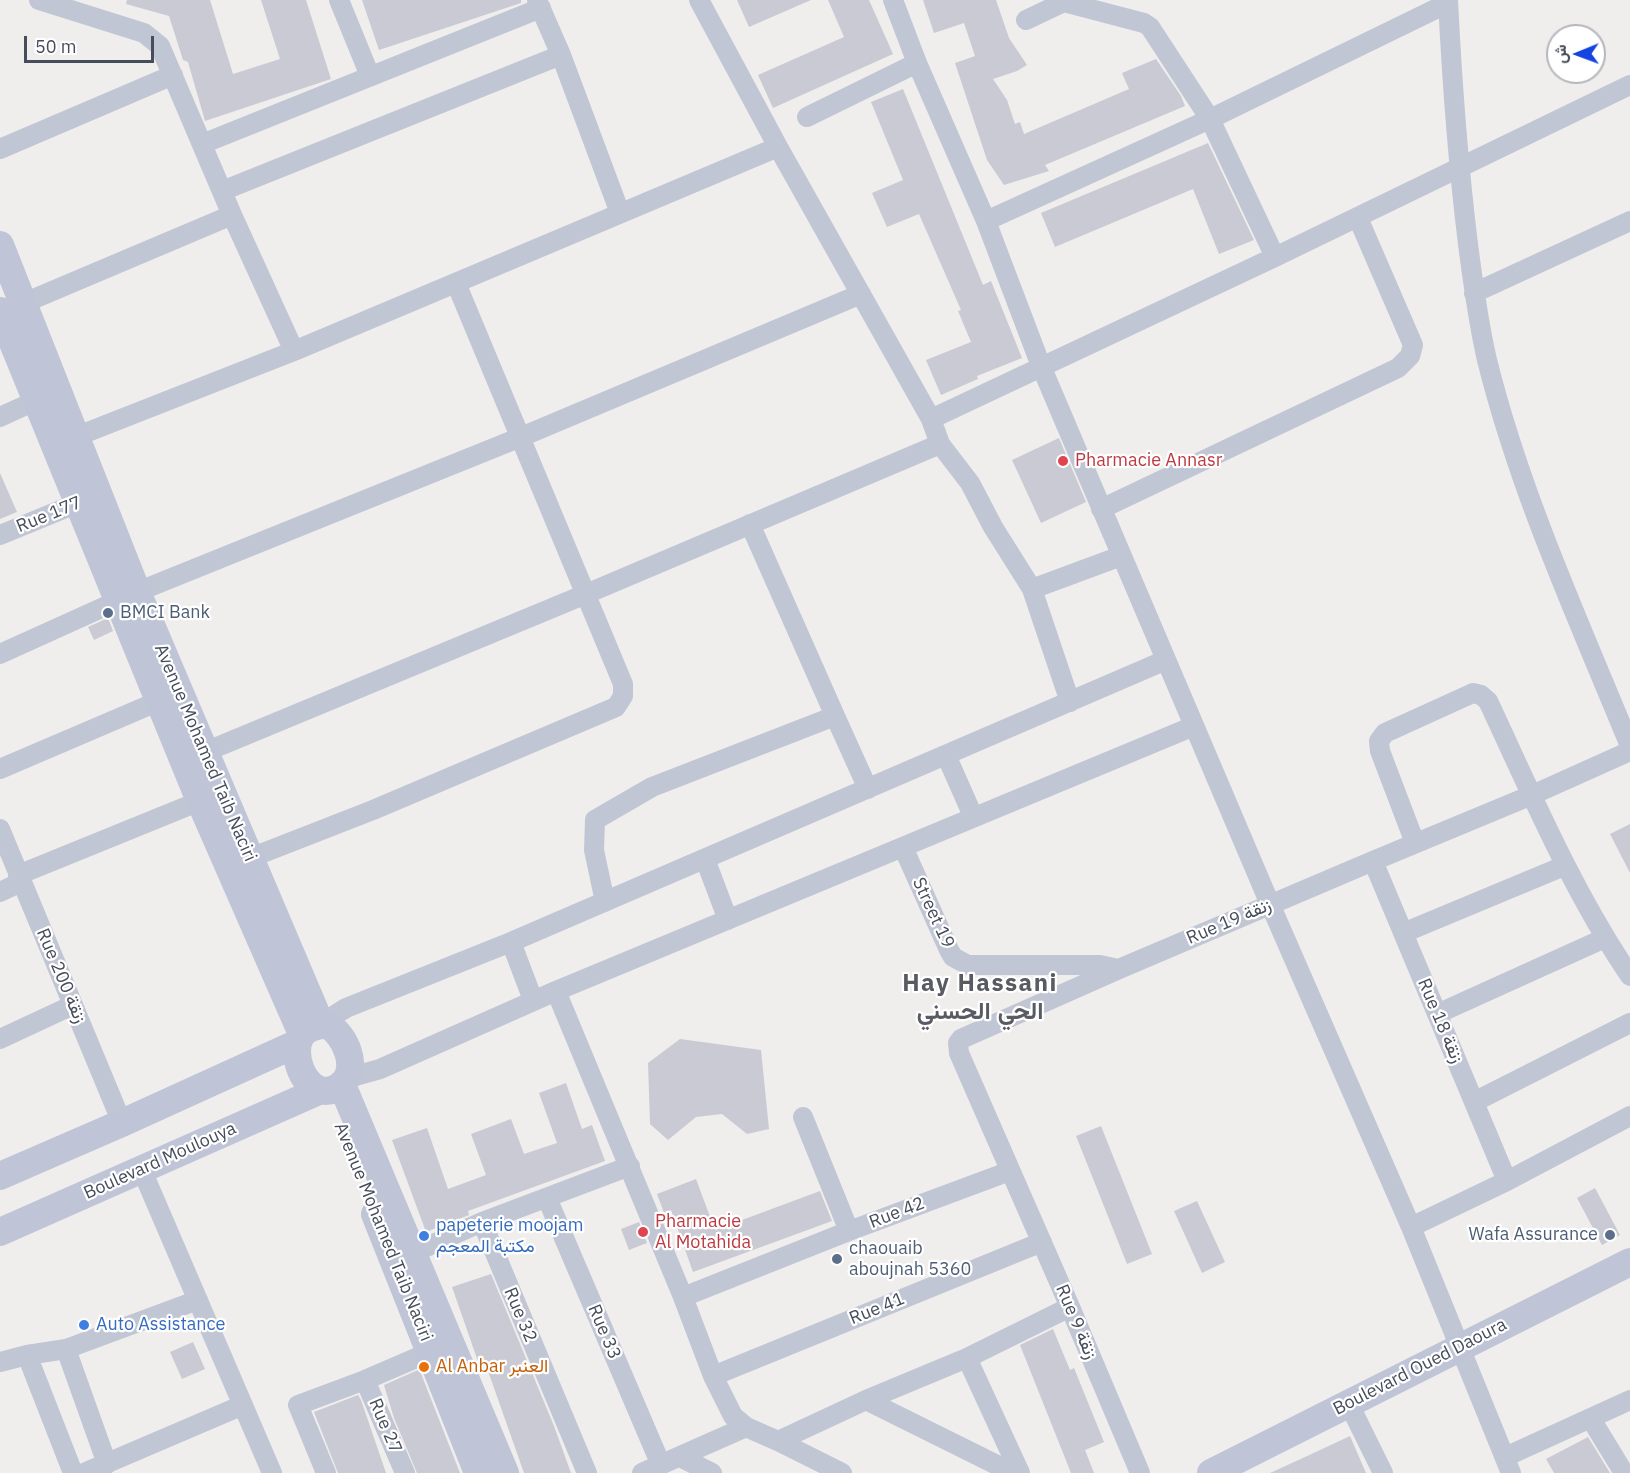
<!DOCTYPE html>
<html>
<head>
<meta charset="utf-8">
<style>
  body { margin:0 }
  #map { position:relative; width:1630px; height:1473px; overflow:hidden; background:#f0eded; font-family:"IBM Plex Sans",Vazirmatn,sans-serif }
  canvas { display:block }
  .north { position:absolute; left:1546px; top:24px; width:60px; height:60px; box-sizing:border-box; background:#fff; border:2px solid #b5b7bd; border-radius:50%; rotate:269deg; font-size:16px; font-weight:700; line-height:24px; text-align:center; color:#454c5a }
  .north::after { content:''; display:block; margin:auto; width:21px; height:27px; background:#1644e0; clip-path:polygon(50% 0,100% 100%,50% 72%,0 100%) }
  .scale { position:absolute; left:24px; top:36px; width:130px; height:27px; box-sizing:border-box; border:3px solid #454c5a; border-top:0; padding-left:8px; font-size:18px; line-height:21px; white-space:nowrap; color:#454c5a; -webkit-text-stroke:4px #fff; paint-order:stroke }
</style>
</head>
<body>
<div id="map">
<canvas width="1630" height="1473"></canvas>
<div class="north">ش</div>
<div class="scale">50 m</div>
</div>
<script>
const ctx = document.querySelector('canvas').getContext('2d');
ctx.lineJoin = 'round';
function paint(path, color) { ctx.fillStyle = color; ctx.fill(path, 'evenodd'); }
function trace(path, color, width, dash) { ctx.strokeStyle = color; ctx.lineWidth = width; ctx.lineCap = dash ? 'butt' : 'round'; ctx.setLineDash(dash || []); ctx.stroke(path); }
function write(font, color, halo, rows, align = 'center') {
  ctx.font = font + ' "IBM Plex Sans",Vazirmatn,sans-serif'; ctx.lineWidth = 4.5; ctx.setLineDash([]); ctx.textBaseline = 'middle'; ctx.strokeStyle = halo; ctx.fillStyle = color; for (const [text, x, y, turn = 0] of rows) {
    ctx.save(); ctx.translate(x, y); ctx.rotate((+turn || 0) * Math.PI / 180); ctx.textAlign = isNaN(turn) ? turn : align; if (halo) ctx.strokeText(text, 0, 0); ctx.fillText(text, 0, 0); ctx.restore();
  }
}
const building = new Path2D(`
  M127,0h83l23,74 47,-15 -19,-59h45l25,79 -126,42 -17,-59 -5,-2 -14,-44 -43,-12z
  M362,0h159v3l-142,47z
  M737,0h74l-62,27z
  M828,0h41l24,54 -120,54 -15,-33 86,-38z
  M923,0h73l13,38 18,27 -10,6 -24,8 14,21 8,24 5,-2 4,12 105,-45 -7,-16 34,-14 25,37 4,10 -140,59 4,6 -45,14 -17,-25 -32,-97 20,-7 -11,-33 -30,10z
  M903,89l80,196 8,-4 31,77 -45,18 1,3 -37,16 -15,-35 45,-18 -13,-31 3,-1 -42,-96 -32,13 -15,-34 31,-13 -32,-78z
  M1208,143l46,97 -35,14 -26,-65 -138,58 -14,-34z
  M1059,438l27,64 -45,21 -29,-63z
  M0,473l17,39 -17,7z
  M108,618l5,13 -19,9 -6,-13z
  M1630,824v49l-20,-39z
  M680,1039l81,11 8,79 -22,5 -25,-20 -26,3 -28,23 -18,-16 -2,-61z
  M566,1083l16,46 10,-4 13,36 -137,50 1,4 -43,17 -34,-92 35,-12 21,61 38,-14 -15,-41 40,-15 13,35 33,-11 -18,-50z
  M1101,1126l51,128 -25,10 -51,-128z
  M696,1179l19,51 105,-39 12,30 -139,51 -22,-62 -7,3 -7,-19z
  M1595,1188l25,47 -18,10 -25,-47z
  M1197,1201l28,61 -23,11 -28,-62z
  M639,1222l8,21 -18,7 -8,-21z
  M491,1274l63,152 17,47h-47l-36,-102 -6,2 -30,-86z
  M1053,1329l17,41 4,-2 30,74 -19,8 9,23h-23l-51,-128z
  M193,1342l12,27 -23,10 -12,-27z
  M418,1370l2,1 40,102h-43l-23,-55 -10,-33z
  M358,1395l3,5 25,73h-48l-24,-61z
  M1350,1436l16,37h-96l35,-16z
  M1588,1437l22,36h-56l-8,-14z`);
const street = new Path2D(`
  M39,0l105,33 16,13 72,169 62,136
  M339,0l31,76
  M537,0l24,55 59,158
  M699,0l79,147 153,272 9,25 30,39 23,44 39,62 38,113
  M893,0l24,63 69,158 55,145 229,538 141,323 100,246
  M1448,0c4,82 10,163 20,244 5,39 10,77 19,116 33,133 91,259 143,386
  M1026,20l38,-18 80,21 6,4 60,92 65,138
  M807,117l110,-54
  M202,144l339,-136
  M0,149l173,-74
  M222,191l339,-136
  M986,221l224,-102 238,-116
  M1474,293l156,-72
  M24,303l208,-88
  M0,417l35,-16
  M931,419l344,-162 355,-172
  M75,437l219,-86 484,-204
  M1101,509l297,-141 12,-12 3,-11 -55,-127
  M750,524l85,192
  M0,535l90,-37
  M1032,589l89,-33
  M0,654l137,-62 384,-155 340,-143
  M205,752l381,-158 354,-150
  M946,755l27,61
  M0,769l159,-68
  M0,829l122,294
  M1415,843l-35,-92 -1,-10 6,-8 88,-40 8,2 7,6c44,94 84,189 142,275
  M903,847l46,103 4,7 15,8h132l18,4
  M250,858l123,-48 243,-103 7,-11v-12l-167,-401
  M705,859l23,61
  M1373,861l134,320
  M18,875l182,-74
  M0,892l21,-10
  M605,902l-11,-52 1,-30 57,-33 183,-71 33,73
  M1403,933l161,-67
  M511,942l22,58
  M556,991l127,306 30,79 20,40 13,11 32,14 64,32
  M1437,1014l168,-76
  M328,1025l7,-10 11,-7 165,-66 655,-282
  M0,1039l73,-34
  M348,1078l32,-9 176,-78 638,-265
  M1474,1102l156,-79
  M803,1117l46,114
  M141,1168l131,305
  M547,1198l114,267
  M482,1222l105,251
  M1411,1227l96,-46 123,-65
  M402,1258l80,-36 148,-56
  M683,1297l166,-66 161,-60
  M27,1355l39,-6
  M967,1358l53,115
  M0,1362l27,-7 46,118
  M713,1376l329,-134
  M365,1380l40,93
  M866,1400l147,73
  M1348,1402l35,71
  M1591,1419l33,54
  M778,1441l88,-41 101,-42 103,-51
  M680,1457l32,16
  M1505,1457l125,-57
  M107,1464l-41,-115 132,-49
  M84,1473l159,-68
  M326,1473l-28,-68 67,-25 65,-28
  M642,1473l104,-46
  M1140,1473l-70,-166 -111,-254 -1,-10 3,-4 158,-70 254,-108 159,-66 98,-44`);
const secondary = new Path2D(`
  M0,245l137,347 184,433
  M0,311l200,490 102,233
  M321,1025h7c17,10 32,43 14,59 -4,4 -10,7 -16,7 -23,0 -36,-38 -25,-55 4,-7 12,-9 20,-11z
  M342,1085l163,388
  M0,1176l122,-53 176,-80
  M375,1214l103,259
  M0,1232l321,-142
  M1211,1473l419,-211`);
const markers = [
  [1063,461,6,"#e0444e"],
  [108,613,6,"#5c6f8a"],
  [643,1232,6,"#e0444e"],
  [1610,1235,6,"#5c6f8a"],
  [424,1236,6,"#3f7fe0"],
  [837,1259,6,"#5c6f8a"],
  [84,1325,6,"#3f7fe0"],
  [424,1367,6,"#e8710a"]
];
const healthNames = [
  ["Pharmacie Annasr",1075,461],
  ["Pharmacie",655,1222],
  ["Al Motahida",655,1243]
];
const streetNames = [
  ["Rue 177",49,515,-22],
  ["Avenue Mohamed Taib Naciri",205,753,67],
  ["Street 19",933,913,65],
  ["Rue 19 زنقة",1229,922,-23],
  ["Rue 200 زنقة",61,976,67],
  ["Rue 18 زنقة",1440,1021,67],
  ["Boulevard Moulouya",160,1161,-24],
  ["Rue 42",897,1213,-21],
  ["Avenue Mohamed Taib Naciri",383,1232,68],
  ["Rue 41",877,1309,-22],
  ["Rue 32",520,1315,67],
  ["Rue 9 زنقة",1076,1322,67],
  ["Rue 33",604,1332,67],
  ["Boulevard Oued Daoura",1420,1367,-27],
  ["Rue 27",385,1426,67]
];
const serviceNames = [
  ["BMCI Bank",120,613],
  ["Wafa Assurance",1598,1235,"right"],
  ["chaouaib",849,1249],
  ["aboujnah 5360",849,1270]
];
const shopNames = [
  ["papeterie moojam",436,1226],
  ["مكتبة المعجم",436,1247],
  ["Auto Assistance",96,1325]
];
const foodNames = [
  ["Al Anbar العنبر",436,1367]
];
const districtNames = [
  ["Hay Hassani",980,984],
  ["الحي الحسني",980,1012]
];
paint(building, '#c9cad3');
trace(street, '#c0c6d3', 20);
trace(secondary, '#bfc5d7', 28);
for (const [x, y, r, color] of markers) { const dot = new Path2D(); dot.arc(x, y, r, 0, 2 * Math.PI); ctx.fillStyle = color; ctx.fill(dot); trace(dot, '#fff', 2); }
write('18px', '#be3a42', '#fff', healthNames, 'left');
write('18px', '#454c5a', '#fff', streetNames);
write('18px', '#4e5e75', '#fff', serviceNames, 'left');
write('18px', '#366cbe', '#fff', shopNames, 'left');
write('18px', '#c56008', '#fff', foodNames, 'left');
ctx.letterSpacing = '1.5px';
write('bold 24px', '#595b62', '#fff', districtNames);
ctx.letterSpacing = '0px';
</script>
</body>
</html>
